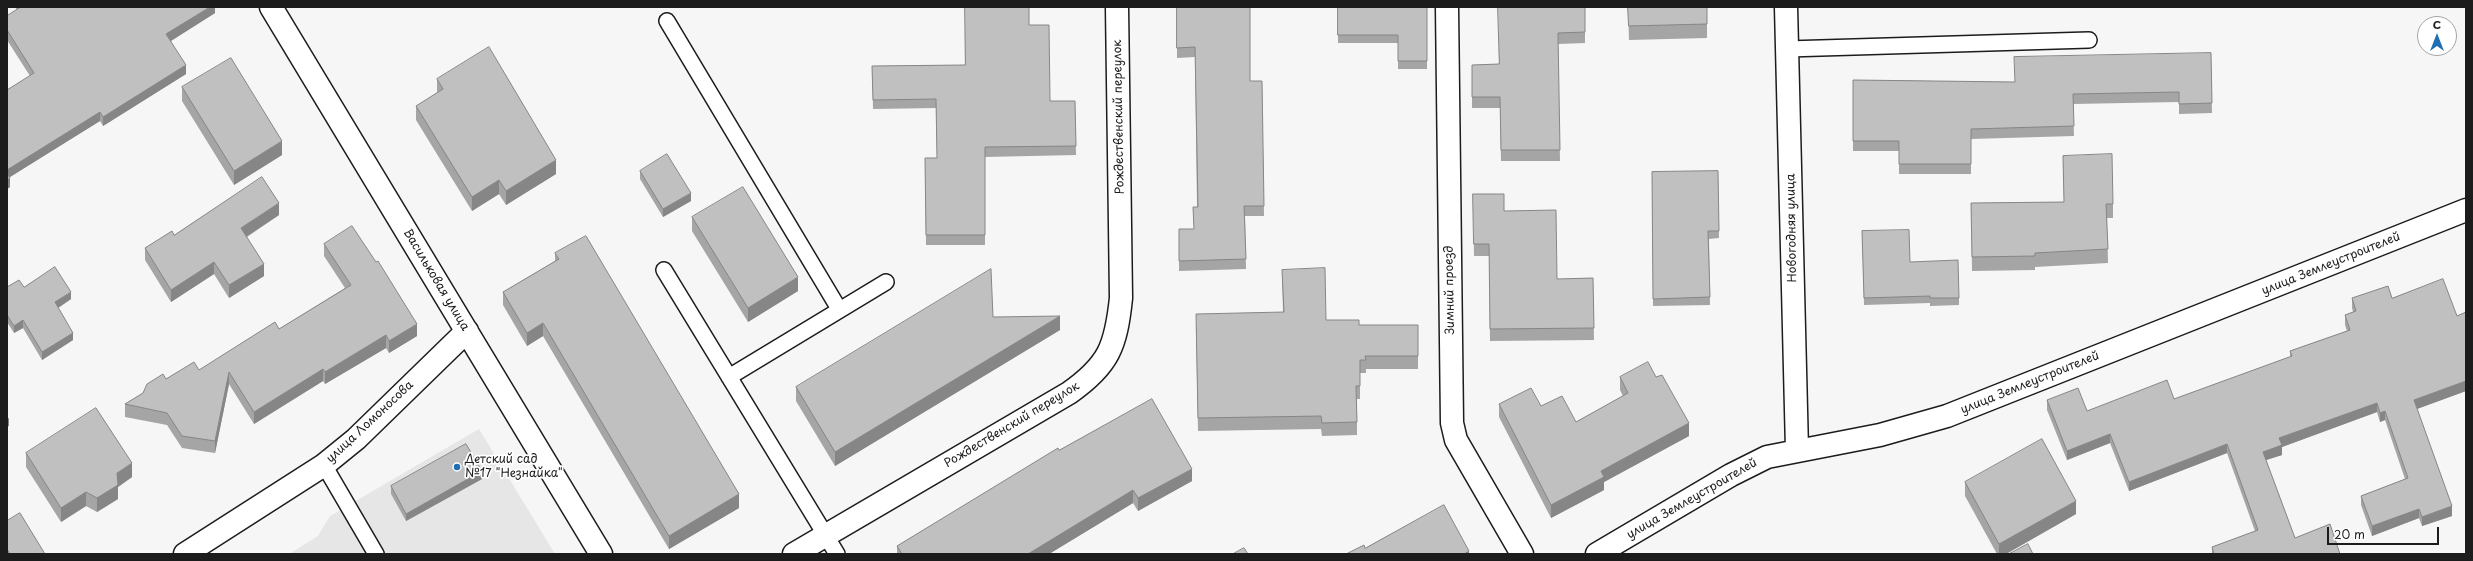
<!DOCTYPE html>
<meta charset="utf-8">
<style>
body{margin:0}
#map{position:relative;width:2473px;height:561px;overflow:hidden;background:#f6f6f6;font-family:"Playpen Sans",sans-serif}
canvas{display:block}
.frame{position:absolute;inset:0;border:8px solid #1c1c1c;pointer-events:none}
.north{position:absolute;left:2417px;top:16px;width:40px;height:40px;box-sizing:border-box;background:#fff;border:1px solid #a4a4a4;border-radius:50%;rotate:0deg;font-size:11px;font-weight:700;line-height:16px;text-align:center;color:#1c1c1c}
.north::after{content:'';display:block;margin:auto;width:14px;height:18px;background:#1f6fb2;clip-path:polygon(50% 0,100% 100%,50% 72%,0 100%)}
.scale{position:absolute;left:2327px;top:527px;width:112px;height:18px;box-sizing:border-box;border:2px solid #1c1c1c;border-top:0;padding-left:5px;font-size:12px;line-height:14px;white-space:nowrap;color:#1c1c1c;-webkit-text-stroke:3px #fff;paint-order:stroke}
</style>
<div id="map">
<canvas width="2473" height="561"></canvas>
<div class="frame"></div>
<div class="north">С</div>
<div class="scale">20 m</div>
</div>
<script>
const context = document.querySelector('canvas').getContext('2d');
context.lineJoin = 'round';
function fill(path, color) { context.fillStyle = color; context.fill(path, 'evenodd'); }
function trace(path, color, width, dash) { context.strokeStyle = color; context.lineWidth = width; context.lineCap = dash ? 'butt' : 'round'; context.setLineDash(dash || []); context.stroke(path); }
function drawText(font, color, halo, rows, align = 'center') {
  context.font = font + ' "Playpen Sans",sans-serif'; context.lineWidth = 3.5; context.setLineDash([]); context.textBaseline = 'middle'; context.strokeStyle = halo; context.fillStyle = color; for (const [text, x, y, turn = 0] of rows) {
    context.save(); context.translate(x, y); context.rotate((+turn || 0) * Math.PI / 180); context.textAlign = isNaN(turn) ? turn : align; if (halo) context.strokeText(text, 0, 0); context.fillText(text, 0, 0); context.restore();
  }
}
fill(new Path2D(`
 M 479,429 L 555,554 L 289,554 L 318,536 L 330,516 Z`), '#e6e6e6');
const lane = new Path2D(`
 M 667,21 L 839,309
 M 1787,49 L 2089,40
 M 664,270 L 837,554
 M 729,377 L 886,282
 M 324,465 L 376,554`);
const street = new Path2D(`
 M 271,7 L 601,554
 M 1447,7 L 1452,423 L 1456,440 L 1522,554
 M 1786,7 L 1797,450
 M 185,554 L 324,465 L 356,439 L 467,331
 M 794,554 L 1069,393 C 1109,365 1116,346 1121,298 L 1117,7
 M 1597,554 L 1731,475 L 1767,457 L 1880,435 L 1947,416 L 2466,210`);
trace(lane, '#1c1c1c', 18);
trace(street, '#1c1c1c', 25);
trace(lane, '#fff', 15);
trace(street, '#fff', 22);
fill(new Path2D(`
 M 15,7 L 215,7 L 215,13 L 171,41 L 186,74 L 103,126 L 100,121 L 9,177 L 10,187 L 7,189 L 7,90 L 30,76 L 7,40 L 7,16 L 17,10 Z
 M 1177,7 L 1250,81 L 1262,81 L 1264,216 L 1245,216 L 1246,269 L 1179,271 L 1179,240 L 1194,229 L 1193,207 L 1197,207 L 1195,57 L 1177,58 Z
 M 1338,7 L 1427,7 L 1427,69 L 1398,69 L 1398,43 L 1338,43 Z
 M 1585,7 L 1585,43 L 1558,44 L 1560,161 L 1501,161 L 1500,108 L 1472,108 L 1472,65 L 1498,64 Z
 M 1628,7 L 1707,7 L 1707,38 L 1629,40 Z
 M 1029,25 L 1050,101 L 1075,101 L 1076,155 L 985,157 L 985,245 L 926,245 L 925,158 L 937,158 L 936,108 L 873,109 L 872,66 L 965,65 Z
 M 2211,53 L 2212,113 L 2179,114 L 2179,102 L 2073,104 L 2074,136 L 1971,139 L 1971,174 L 1899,174 L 1899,151 L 1853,151 L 1853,80 L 2015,82 Z
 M 437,79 L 556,174 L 506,205 L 499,194 L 472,211 L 416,120 L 416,106 L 437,93 Z
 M 182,87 L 282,155 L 234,185 L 182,101 Z
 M 2063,156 L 2113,204 L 2113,218 L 2107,218 L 2108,263 L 2035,267 L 2035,270 L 1972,271 L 1971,203 L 2064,202 Z
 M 640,171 L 691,201 L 663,217 L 640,179 Z
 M 1718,171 L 1719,238 L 1709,239 L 1710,305 L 1653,306 L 1652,172 Z
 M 1473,194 L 1504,211 L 1557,279 L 1593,278 L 1594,340 L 1490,341 L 1489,256 L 1474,256 Z
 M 279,215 L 247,237 L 264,276 L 229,298 L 214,274 L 171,302 L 145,260 L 145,248 L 174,235 Z
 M 692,217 L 798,291 L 748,322 L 692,231 Z
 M 1862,231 L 1959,298 L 1959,305 L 1930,306 L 1930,303 L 1864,305 Z
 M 324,244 L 417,336 L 389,353 L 386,348 L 325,384 L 323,381 L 254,424 L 229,384 L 215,453 L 182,448 L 167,425 L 125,417 L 125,404 L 166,379 L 199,370 L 279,329 L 345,288 L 324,256 Z
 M 555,253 L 739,508 L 669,549 L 543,336 L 527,346 L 503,305 L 503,292 L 555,261 Z
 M 1282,270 L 1326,320 L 1359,325 L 1418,325 L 1418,369 L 1366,369 L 1366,373 L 1360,373 L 1360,399 L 1357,399 L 1357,435 L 1322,436 L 1321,429 L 1198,431 L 1196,327 L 1283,312 Z
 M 7,287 L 24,287 L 71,299 L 58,308 L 73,340 L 42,360 L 23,328 L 14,333 L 7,322 Z
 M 2352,298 L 2392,298 L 2457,316 L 2466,312 L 2466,391 L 2417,409 L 2452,516 L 2422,526 L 2419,518 L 2372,536 L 2361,505 L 2361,496 L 2405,479 L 2385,420 L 2380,422 L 2377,412 L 2282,447 L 2282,455 L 2266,460 L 2295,538 L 2340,554 L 2212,554 L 2212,547 L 2255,531 L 2227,453 L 2129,491 L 2110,443 L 2067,460 L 2047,410 L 2047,400 L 2087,411 L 2174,399 L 2290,357 L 2290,351 L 2347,331 L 2345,325 L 2345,315 L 2353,312 L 2352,308 Z
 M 993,317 L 1060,330 L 835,466 L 796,401 L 796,387 Z
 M 1620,377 L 1689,436 L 1604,482 L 1604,490 L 1551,518 L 1499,417 L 1499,404 L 1541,406 L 1576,422 L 1623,396 L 1620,390 Z
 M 1059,450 L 1192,481 L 1138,511 L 1133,503 L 1049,554 L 897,554 L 897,546 Z
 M 26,453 L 132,477 L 118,487 L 118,499 L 97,512 L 86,506 L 61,522 L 26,467 Z
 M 482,479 L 406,521 L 391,494 L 391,486 Z
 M 1965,482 L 2076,514 L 2006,554 L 1997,554 L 1965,496 Z
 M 7,521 L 45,554 L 7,554 Z`), '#a5a5a5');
fill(new Path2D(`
 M 210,7 L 215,7 L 215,13 L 166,44 L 166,34 Z
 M 186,65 L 186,74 L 103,126 L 103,117 Z
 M 100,112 L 100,121 L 7,179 L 7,170 Z
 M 282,141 L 282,155 L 234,185 L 234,171 Z
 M 556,160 L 556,174 L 506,205 L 506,191 Z
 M 10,178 L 10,187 L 7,189 L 7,180 Z
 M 499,180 L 499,194 L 472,211 L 472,197 Z
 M 691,193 L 691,201 L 663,217 L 663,209 Z
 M 279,203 L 279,215 L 241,240 L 241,228 Z
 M 214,262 L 214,274 L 171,302 L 171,290 Z
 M 264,264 L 264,276 L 229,298 L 229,285 Z
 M 798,277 L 798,291 L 748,322 L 748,308 Z
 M 71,292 L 71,299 L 55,310 L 55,302 Z
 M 1060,316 L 1060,330 L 835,466 L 835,452 Z
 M 23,320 L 23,328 L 14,333 L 14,326 Z
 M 543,323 L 543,336 L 527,346 L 527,333 Z
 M 417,324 L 417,336 L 389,353 L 389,341 Z
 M 73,333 L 73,340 L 42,360 L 42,352 Z
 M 386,335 L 386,348 L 325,384 L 325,372 Z
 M 323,369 L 323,381 L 254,424 L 254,412 Z
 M 229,372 L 229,384 L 215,453 L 215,441 Z
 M 2466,381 L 2466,391 L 2414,410 L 2414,400 Z
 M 2377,403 L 2377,412 L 2282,447 L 2282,455 L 2263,461 L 2263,452 L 2279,438 Z
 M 2385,411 L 2385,420 L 2380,422 L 2380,413 Z
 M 9,418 L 9,426 L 7,427 L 7,419 Z
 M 1689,423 L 1689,436 L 1604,482 L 1604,490 L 1551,518 L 1551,505 L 1601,471 Z
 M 2110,434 L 2110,443 L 2067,460 L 2067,451 Z
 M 2227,444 L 2227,453 L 2129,491 L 2129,482 Z
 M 132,463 L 132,477 L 118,487 L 118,499 L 97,512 L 97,498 L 117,473 Z
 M 1192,469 L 1192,481 L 1138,511 L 1138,498 Z
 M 482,471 L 482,479 L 406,521 L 406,514 Z
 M 1133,490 L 1133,503 L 1049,554 L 1028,554 Z
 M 86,492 L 86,506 L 61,522 L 61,508 Z
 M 739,494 L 739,508 L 669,549 L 669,536 Z
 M 2076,501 L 2076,514 L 2006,554 L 1999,554 L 1999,544 Z
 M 2452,506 L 2452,516 L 2422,526 L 2422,517 Z
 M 2419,509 L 2419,518 L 2372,536 L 2372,526 Z
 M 1469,551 L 1469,554 L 1464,554 Z`), '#868686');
const building = new Path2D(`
 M 21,7 L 210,7 L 166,34 L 186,65 L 103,117 L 100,112 L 7,170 L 7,90 L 34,73 L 7,30 L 7,16 Z
 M 965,7 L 1029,7 L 1029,25 L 1049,25 L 1050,101 L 1075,101 L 1076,146 L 985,147 L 985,235 L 926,235 L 925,158 L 937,158 L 936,99 L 873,100 L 872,66 L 965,65 Z
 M 1177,7 L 1250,7 L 1250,81 L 1262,81 L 1264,206 L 1244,206 L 1246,259 L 1179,261 L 1179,229 L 1194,229 L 1193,207 L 1198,207 L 1195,47 L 1177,48 Z
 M 1338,7 L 1427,7 L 1427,61 L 1398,61 L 1398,35 L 1338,35 Z
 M 1498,7 L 1585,7 L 1585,32 L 1558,33 L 1560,150 L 1501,150 L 1500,97 L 1472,97 L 1472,65 L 1499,64 Z
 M 1628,7 L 1707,7 L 1707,24 L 1629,26 Z
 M 489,47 L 556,160 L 506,191 L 499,180 L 472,197 L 416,106 L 443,89 L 437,79 Z
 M 2211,53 L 2212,103 L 2179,104 L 2179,92 L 2073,94 L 2074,126 L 1971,129 L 1971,164 L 1899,164 L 1899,141 L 1853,141 L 1853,80 L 2015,82 L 2014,57 Z
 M 231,58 L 282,141 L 234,171 L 182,87 Z
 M 667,154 L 691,193 L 663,209 L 640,171 Z
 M 2112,154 L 2113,204 L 2106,204 L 2108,249 L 2035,253 L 2035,256 L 1972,257 L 1971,203 L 2064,202 L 2063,156 Z
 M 1718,171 L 1719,231 L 1708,231 L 1710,297 L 1653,299 L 1652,172 Z
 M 7,174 L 10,178 L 7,180 Z
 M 262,177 L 279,203 L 241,228 L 264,264 L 229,285 L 214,262 L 171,290 L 145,248 L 172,231 L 174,235 Z
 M 743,187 L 798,277 L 748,308 L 692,217 Z
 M 1473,194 L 1504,194 L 1504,211 L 1556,210 L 1557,279 L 1593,278 L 1594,328 L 1490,329 L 1489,244 L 1474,244 Z
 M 352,226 L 376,262 L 378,261 L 417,324 L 389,341 L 386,335 L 325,372 L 323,369 L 254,412 L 229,372 L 215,441 L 182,436 L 167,413 L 125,404 L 143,393 L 147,384 L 163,374 L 166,379 L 194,362 L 199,370 L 275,322 L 279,329 L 351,285 L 324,244 Z
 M 1909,230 L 1910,262 L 1958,260 L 1959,298 L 1930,298 L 1930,296 L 1864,298 L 1862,231 Z
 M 586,236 L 739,494 L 669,536 L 543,323 L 527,333 L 503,292 L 559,259 L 555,253 Z
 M 55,267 L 71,292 L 55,302 L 73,333 L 42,352 L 23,320 L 14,326 L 7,315 L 7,287 L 19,280 L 24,287 Z
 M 1325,268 L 1326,320 L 1359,320 L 1359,325 L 1418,325 L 1418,356 L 1365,356 L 1366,360 L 1360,360 L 1360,386 L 1356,386 L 1357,422 L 1322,423 L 1321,416 L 1198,418 L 1196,314 L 1284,312 L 1282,270 Z
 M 991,269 L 993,317 L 1060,316 L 835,452 L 796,387 Z
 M 2443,279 L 2457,316 L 2466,312 L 2466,381 L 2414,400 L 2452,506 L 2422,517 L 2419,509 L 2372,526 L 2361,496 L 2408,478 L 2385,411 L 2380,413 L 2377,403 L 2279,438 L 2282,445 L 2263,452 L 2295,538 L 2330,524 L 2340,554 L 2214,554 L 2212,547 L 2258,530 L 2227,444 L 2129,482 L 2110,434 L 2067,451 L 2047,400 L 2078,388 L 2087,411 L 2167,380 L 2174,399 L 2292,356 L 2290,351 L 2350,330 L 2345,315 L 2356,311 L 2352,298 L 2388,286 L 2392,298 Z
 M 1648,362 L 1656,377 L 1662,375 L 1689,423 L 1601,471 L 1604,477 L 1551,505 L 1499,404 L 1531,388 L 1541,406 L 1562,396 L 1576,422 L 1628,393 L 1620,377 Z
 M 1152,399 L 1192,469 L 1138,498 L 1133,490 L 1028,554 L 902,554 L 897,546 L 1058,448 L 1059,450 Z
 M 96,408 L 132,463 L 117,473 L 118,485 L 97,498 L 86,492 L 61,508 L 26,453 Z
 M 2042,439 L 2076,501 L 1999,544 L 1965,482 Z
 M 466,444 L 482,471 L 406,514 L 391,486 Z
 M 1444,505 L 1469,551 L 1464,554 L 1346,554 L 1364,545 L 1365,548 Z
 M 20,513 L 45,554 L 10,554 L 7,549 L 7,521 Z
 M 2028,544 L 2033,554 L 2009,554 Z
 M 1244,548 L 1248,554 L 1233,554 Z`);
fill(building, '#c0c0c0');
trace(building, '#868686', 1);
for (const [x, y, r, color] of [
 [457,467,4,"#1f6fb2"]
]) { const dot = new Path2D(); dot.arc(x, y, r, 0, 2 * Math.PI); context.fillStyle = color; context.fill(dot); trace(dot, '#fff', 1.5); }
drawText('12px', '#1c1c1c', '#fff', [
 ["Рождественский переулок",1119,117,-91],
 ["Новогодняя улица",1792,228,-91],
 ["улица Землеустроителей",2331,264,-22],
 ["Васильковая улица",436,280,59],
 ["Зимний проезд",1450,290,-91],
 ["улица Землеустроителей",2030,383,-22],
 ["улица Ломоносова",370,422,-43],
 ["Рождественский переулок",1012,425,-31],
 ["улица Землеустроителей",1692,499,-30]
]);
drawText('12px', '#1c1c1c', '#fff', [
 ["Детский сад",465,460],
 ["№17 \"Незнайка\"",465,474]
], 'left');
</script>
